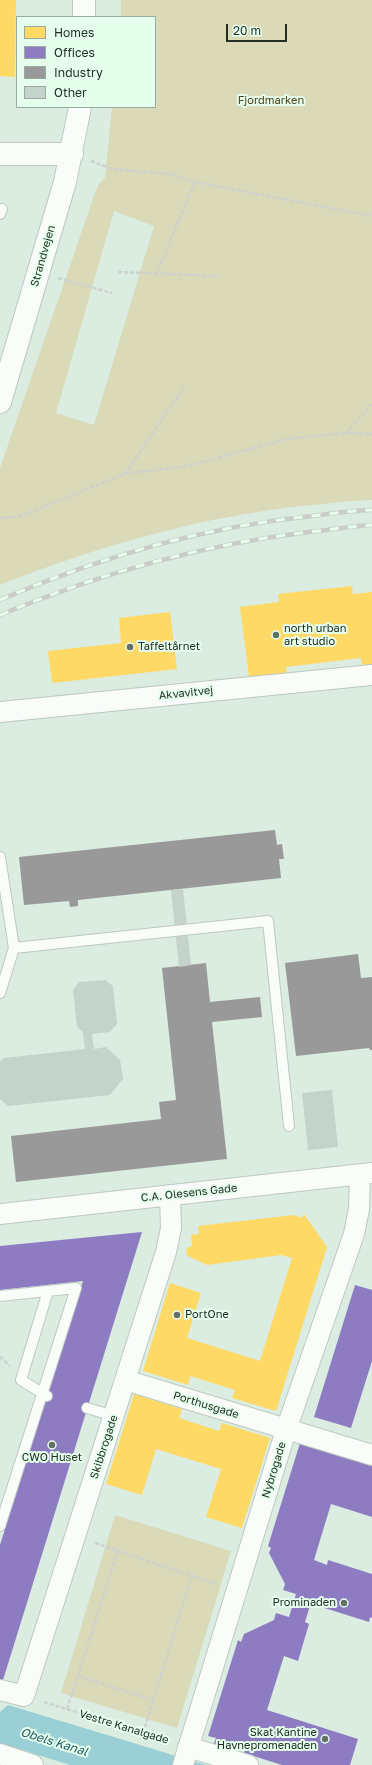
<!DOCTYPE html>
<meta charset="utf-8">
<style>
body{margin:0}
#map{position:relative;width:372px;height:1765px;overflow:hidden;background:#dbece0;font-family:"Golos Text",sans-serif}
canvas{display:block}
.legend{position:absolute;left:16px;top:16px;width:140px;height:92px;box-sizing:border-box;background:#e6ffed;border:1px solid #98ab9d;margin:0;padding:5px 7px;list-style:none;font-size:12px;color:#222e25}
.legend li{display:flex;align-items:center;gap:8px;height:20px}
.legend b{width:20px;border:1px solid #98ab9d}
.scale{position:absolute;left:226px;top:24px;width:61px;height:18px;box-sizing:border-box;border:2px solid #222e25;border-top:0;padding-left:5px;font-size:12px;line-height:14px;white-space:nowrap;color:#222e25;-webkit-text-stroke:3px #e6ffed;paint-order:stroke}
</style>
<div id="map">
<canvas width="372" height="1765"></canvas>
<ul class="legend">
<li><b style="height:11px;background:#ffd966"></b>Homes</li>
<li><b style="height:11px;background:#8e7cc3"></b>Offices</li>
<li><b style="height:11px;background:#999"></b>Industry</li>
<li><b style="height:11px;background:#c4d4cd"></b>Other</li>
</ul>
<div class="scale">20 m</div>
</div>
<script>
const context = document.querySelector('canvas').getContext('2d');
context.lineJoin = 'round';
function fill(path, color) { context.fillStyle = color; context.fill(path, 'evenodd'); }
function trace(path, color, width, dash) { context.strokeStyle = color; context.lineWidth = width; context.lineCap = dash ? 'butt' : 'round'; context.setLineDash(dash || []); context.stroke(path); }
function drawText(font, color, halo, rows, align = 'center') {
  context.font = font + ' "Golos Text",sans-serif'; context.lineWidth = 4; context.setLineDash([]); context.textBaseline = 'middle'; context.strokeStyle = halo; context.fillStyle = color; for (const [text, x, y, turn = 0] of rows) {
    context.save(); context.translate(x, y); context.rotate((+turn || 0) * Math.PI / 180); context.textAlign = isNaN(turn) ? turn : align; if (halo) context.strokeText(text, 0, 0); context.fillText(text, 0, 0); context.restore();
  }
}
fill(new Path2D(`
 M 121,0 L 372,0 L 372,500 C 352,500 331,504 311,505 C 204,516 100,545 0,585 L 0,468 L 94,196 L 99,184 L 105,178 L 112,107 L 155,107 L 155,17 L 121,17 ZM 114,211 L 154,226 L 94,425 L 56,413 Z
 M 115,1515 L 231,1551 L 177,1728 L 61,1693 Z`), '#dadab9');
fill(new Path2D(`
 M 8,1705 L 206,1765 L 70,1765 L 0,1743 L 0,1712 Z`), '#9acfd5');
fill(new Path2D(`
 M 0,0 L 16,0 L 15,77 L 0,76 Z
 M 352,586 L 353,594 L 372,592 L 372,664 L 362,665 L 361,658 L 286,667 L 286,673 L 249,677 L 240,607 L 279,602 L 278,594 Z
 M 170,612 L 177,669 L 52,683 L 48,651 L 121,643 L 119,618 Z
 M 304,1214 L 327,1247 L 276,1411 L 232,1398 L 235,1390 L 190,1376 L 188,1385 L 143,1371 L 170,1283 L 201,1293 L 187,1338 L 260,1361 L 292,1258 L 281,1255 L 207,1265 L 188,1256 L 186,1253 L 187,1248 L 192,1246 L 191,1235 L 199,1234 L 198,1226 L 294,1215 L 302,1218 Z
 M 134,1394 L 182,1409 L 179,1418 L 219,1431 L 222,1423 L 270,1438 L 242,1528 L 206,1517 L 221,1469 L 156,1449 L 142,1495 L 106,1484 Z`), '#ffd966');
fill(new Path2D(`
 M 142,1232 L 3,1680 L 0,1679 L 0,1545 L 83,1281 L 0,1290 L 0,1246 Z
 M 355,1285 L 372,1290 L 372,1361 L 351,1428 L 314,1417 Z
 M 300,1443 L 372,1466 L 372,1517 L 331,1504 L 314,1560 L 327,1565 L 328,1560 L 372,1574 L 372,1618 L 370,1617 L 369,1622 L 315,1605 L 316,1600 L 312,1599 L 305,1622 L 309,1624 L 298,1661 L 284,1656 L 267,1710 L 358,1739 L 350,1765 L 282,1765 L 244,1753 L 246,1748 L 229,1743 L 227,1751 L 213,1746 L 216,1738 L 208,1736 L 238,1640 L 241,1642 L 244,1634 L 274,1620 L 276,1613 L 289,1617 L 296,1594 L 283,1590 L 285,1584 L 269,1553 L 271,1548 L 268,1546 Z`), '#8e7cc3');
fill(new Path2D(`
 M 275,830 L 277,845 L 282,844 L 284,859 L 279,859 L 281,878 L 78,900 L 78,906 L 70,907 L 69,901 L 24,905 L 19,857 Z
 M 358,954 L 361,978 L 372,977 L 372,1050 L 370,1050 L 369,1048 L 296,1056 L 285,963 Z
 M 206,963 L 210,1002 L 260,997 L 262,1017 L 212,1022 L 227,1159 L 16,1182 L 11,1136 L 161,1119 L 159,1102 L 176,1100 L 162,968 Z`), '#999');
fill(new Path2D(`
 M 183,889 L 191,965 L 179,967 L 171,890 Z
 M 105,980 L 113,986 L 117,1024 L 110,1032 L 92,1034 L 94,1049 L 106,1047 L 120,1060 L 123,1079 L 110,1095 L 8,1106 L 0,1099 L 0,1062 L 4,1058 L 85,1049 L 83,1032 L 77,1027 L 73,990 L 79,982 Z
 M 332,1090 L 338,1147 L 308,1150 L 302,1093 Z`), '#c4d4cd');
const service = new Path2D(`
 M 0,214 L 2,209
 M 0,857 L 14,948 L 0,993
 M 14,948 L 268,921 L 289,1126
 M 0,1296 L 76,1288 L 0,1526
 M 47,1396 L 21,1380 L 48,1291
 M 87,1408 L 114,1416`);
const minor = new Path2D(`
 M 0,712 L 372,675
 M 0,1214 L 372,1173
 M 125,1380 L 372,1455
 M 0,1690 L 24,1696 L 166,1252 L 171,1228 L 170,1195
 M 188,1747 L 248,1765
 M 0,1754 L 33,1765
 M 183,1765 L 286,1430 L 354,1234 L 359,1209 L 360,1174`);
const tertiary = new Path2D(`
 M 84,17 L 84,0
 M 0,154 L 72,154
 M 0,402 L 65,182 L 80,107`);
trace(service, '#bcc9c0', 12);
trace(minor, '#bcc9c0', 22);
trace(tertiary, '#bcc9c0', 24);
trace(new Path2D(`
 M 91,161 L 112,169 L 171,174 L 195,182 L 372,216
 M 118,272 L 219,276
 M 156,275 L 195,182
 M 58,278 L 112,293
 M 346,433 L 372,404
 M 125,474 L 186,385
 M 0,518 L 18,517 L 124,474 L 188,466 L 286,439 L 346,433 L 372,434
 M 0,1357 L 10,1366
 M 95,1543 L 217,1584
 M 78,1676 L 153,1700
 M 44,1702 L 169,1741
 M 67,1709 L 118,1551
 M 143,1733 L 192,1575`), '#cdd2cf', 2.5, [4, 2]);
trace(service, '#fafcfa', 10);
trace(minor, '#fafcfa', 20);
trace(tertiary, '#fafcfa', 22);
const rail = new Path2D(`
 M 0,600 C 100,557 203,527 312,516 C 332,514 352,510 372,510
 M 0,615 C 101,573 200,545 309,532 C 330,530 351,526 372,525`);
trace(rail, '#c9cdca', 4.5);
trace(rail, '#e6ffed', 3, [9]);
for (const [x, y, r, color] of [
 [276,635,4,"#637066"],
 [130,647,4,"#637066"],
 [177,1315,4,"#637066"],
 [52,1445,4,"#637066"],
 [344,1603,4,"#637066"],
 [325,1739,4,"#637066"]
]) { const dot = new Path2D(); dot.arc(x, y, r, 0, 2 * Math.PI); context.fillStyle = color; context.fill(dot); trace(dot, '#e6ffed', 1.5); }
drawText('11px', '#4c4218', '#e6ffed', [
 ["Fjordmarken",271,101]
]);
drawText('11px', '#222e25', '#e6ffed', [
 ["Strandvejen",43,256,-74],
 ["Akvavitvej",186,693,-6],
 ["C.A. Olesens Gade",189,1193,-6],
 ["Porthusgade",206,1405,17],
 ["Skibbrogade",104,1447,-72],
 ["Nybrogade",274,1470,-73],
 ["Vestre Kanalgade",124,1727,17]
]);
drawText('11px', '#222e25', '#e6ffed', [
 ["north urban",284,629],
 ["art studio",284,642],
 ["Taffeltårnet",138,647],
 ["PortOne",185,1315],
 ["CWO Huset",52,1458,"center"],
 ["Prominaden",336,1603,"right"],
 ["Skat Kantine",317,1733,"right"],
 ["Havnepromenaden",317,1746,"right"]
], 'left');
drawText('italic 12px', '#215b65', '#e6ffed', [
 ["Obels Kanal",54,1742,17]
]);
</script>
